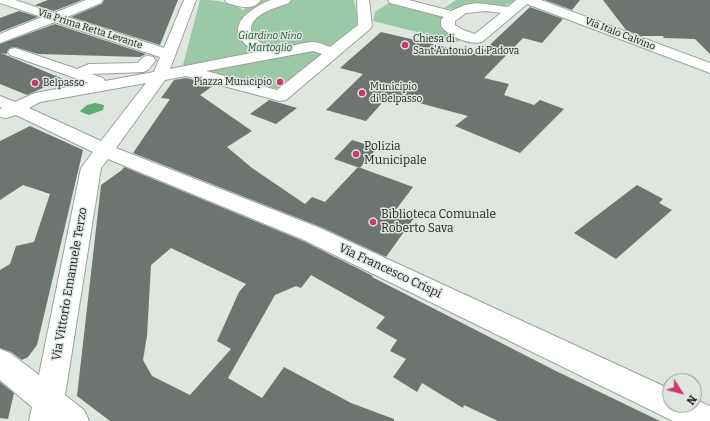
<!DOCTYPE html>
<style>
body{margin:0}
#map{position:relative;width:710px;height:421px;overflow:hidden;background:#dfe6e0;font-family:Bitter,serif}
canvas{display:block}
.north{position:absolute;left:662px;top:373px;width:40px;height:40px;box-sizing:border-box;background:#dfe6e0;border:1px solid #929792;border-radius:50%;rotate:126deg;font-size:11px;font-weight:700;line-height:16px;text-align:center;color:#1e201e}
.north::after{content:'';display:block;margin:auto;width:14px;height:18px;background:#c63b70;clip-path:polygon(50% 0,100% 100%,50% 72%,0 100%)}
</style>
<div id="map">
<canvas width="710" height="421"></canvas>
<div class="north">N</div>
</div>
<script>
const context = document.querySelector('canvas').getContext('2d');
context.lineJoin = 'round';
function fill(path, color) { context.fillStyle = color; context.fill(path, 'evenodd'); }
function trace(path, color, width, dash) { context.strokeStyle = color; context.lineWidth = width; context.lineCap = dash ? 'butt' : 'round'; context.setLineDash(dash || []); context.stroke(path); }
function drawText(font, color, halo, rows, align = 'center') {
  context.font = font + ' Bitter,serif'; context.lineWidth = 3; context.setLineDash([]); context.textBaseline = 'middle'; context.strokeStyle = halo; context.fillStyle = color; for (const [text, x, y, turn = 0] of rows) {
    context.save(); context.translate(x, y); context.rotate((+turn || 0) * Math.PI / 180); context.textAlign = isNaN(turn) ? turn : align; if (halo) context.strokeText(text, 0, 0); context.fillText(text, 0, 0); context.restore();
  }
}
fill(new Path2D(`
 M 200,0 C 213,0 231,1 243,10 L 262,0 L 354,0 L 359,23 L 278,89 L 183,65 Z
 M 456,0 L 517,0 L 505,6 L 452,9 L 444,8 Z
 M 389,3 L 443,17 L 441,20 L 444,29 L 463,38 L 457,42 L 373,21 L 375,12 Z`), '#9bc8a5');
fill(new Path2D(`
 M 95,103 L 104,105 L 103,110 L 89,115 L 81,112 L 80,111 L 87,105 Z`), '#5fac74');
fill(new Path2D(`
 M 48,0 L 82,0 L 54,11 L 35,5 Z
 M 104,0 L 178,0 L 160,45 L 71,17 L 102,4 Z
 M 545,0 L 580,0 L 572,10 Z
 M 603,0 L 710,0 L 710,54 L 695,39 L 664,38 L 663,36 L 641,36 L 626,30 Z
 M 530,7 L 563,19 L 542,43 L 523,38 L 484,78 L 509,84 L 504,95 L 534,105 L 540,100 L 564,109 L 520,153 L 455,126 L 468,116 L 389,95 L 366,121 L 326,110 L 363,74 L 340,68 L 381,32 L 479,55 Z
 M 19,11 L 38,17 L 0,32 L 0,18 Z
 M 55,24 L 146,54 L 140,57 L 38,54 L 15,47 L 10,48 L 7,51 L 7,54 L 1,53 L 63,79 L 27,95 L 0,84 L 0,44 Z
 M 186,78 L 214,85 L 200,95 L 252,131 L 227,147 L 252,168 L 305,204 L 312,197 L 325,202 L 358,167 L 413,187 L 395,211 L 414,218 L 386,257 L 321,227 L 133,153 L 170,99 L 161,98 L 174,80 Z
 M 269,100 L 273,101 L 297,108 L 276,124 L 250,114 Z
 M 30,126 L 83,150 L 37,345 L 28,357 L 22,360 L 11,352 L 0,348 L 0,270 L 10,264 L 16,246 L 34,242 L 50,194 L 23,185 L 0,200 L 0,141 Z
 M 352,140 L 377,148 L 360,168 L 334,159 Z
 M 124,167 L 303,241 L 373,276 L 372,277 L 556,371 L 660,421 L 498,421 L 464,405 L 463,408 L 422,383 L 417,392 L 393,377 L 406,359 L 390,351 L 397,340 L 376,328 L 385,317 L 311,275 L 301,288 L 296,286 L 275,295 L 228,378 L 262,398 L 284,367 L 351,403 L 394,419 L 394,421 L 110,421 L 77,396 L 101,185 L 122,170 ZM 171,248 L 246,284 L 239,292 L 217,341 L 231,349 L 190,395 L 152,376 L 143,360 L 147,336 L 151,265 Z
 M 637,185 L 663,199 L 659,203 L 672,210 L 616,259 L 574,233 Z
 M 0,382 L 14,393 L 8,419 L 0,418 Z`), '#6e746f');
const minor = new Path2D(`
 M 0,0 L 15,0 L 54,13 L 86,0 L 103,0 L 101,3 L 67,17 L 164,48 L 184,0 L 196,0 L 170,69 L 256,52 C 235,40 231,24 252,10 C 258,6 266,1 272,0 C 278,0 285,0 291,0 L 289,3 C 278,7 258,12 252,24 C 250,29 251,34 255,38 C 274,57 290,43 313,42 C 318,42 325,45 330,47 L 358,25 L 357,0 L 369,0 L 372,26 L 370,29 L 286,100 L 280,101 L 186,76 L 165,80 L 116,148 L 320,228 L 670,389 L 670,405 L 694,405 L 694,399 L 710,406 L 710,421 L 673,421 L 304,240 L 108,159 L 101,168 L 65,395 L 84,410 L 89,421 L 29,421 L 32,407 L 0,380 L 0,349 L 10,353 L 39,375 L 81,168 L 93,152 L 16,115 L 6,118 L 0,117 L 0,109 L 2,108 L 0,107 L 0,96 L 15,102 L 35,93 L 89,83 L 10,55 L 8,52 L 10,49 L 15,48 L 77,69 L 89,64 L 138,63 C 143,56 146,55 153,57 L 156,60 L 148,70 L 143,72 L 91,74 L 103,78 L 105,81 L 154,72 L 160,57 L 55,22 L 0,43 L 0,34 L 42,17 L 0,3 ZM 313,51 L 322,54 L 277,90 L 206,71 ZM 146,83 L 101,141 L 29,108 L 40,102 Z
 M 225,0 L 261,0 C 252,12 238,6 227,3 Z
 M 388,0 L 409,0 L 451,11 L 465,5 L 477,3 L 508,7 L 516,0 L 541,0 L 710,63 L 710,73 L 527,4 L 482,42 C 469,45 449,37 441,26 L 441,20 L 444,17 L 390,3 ZM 486,11 L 501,13 L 475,34 L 463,30 L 455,25 L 455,21 L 466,13 Z`);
trace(minor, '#9ba19c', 2);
fill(minor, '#fff');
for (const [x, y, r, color] of [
 [405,45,4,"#c63b70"],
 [280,82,4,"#c63b70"],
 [35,83,4,"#c63b70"],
 [362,93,4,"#c63b70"],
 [356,154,4,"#c63b70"],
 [373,222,4,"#c63b70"]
]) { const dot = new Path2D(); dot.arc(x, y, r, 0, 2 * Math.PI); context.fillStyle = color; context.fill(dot); trace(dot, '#dfe6e0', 1.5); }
drawText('10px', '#1e201e', '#dfe6e0', [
 ["Via Prima Retta Levante",90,29,18],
 ["Via Italo Calvino",620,34,21]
]);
drawText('italic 10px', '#205732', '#dfe6e0', [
 ["Giardino Nino",270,36],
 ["Martoglio",270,48]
]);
drawText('10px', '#1e201e', '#dfe6e0', [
 ["Chiesa di",413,39],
 ["Sant'Antonio di Padova",413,51],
 ["Piazza Municipio",272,82,"right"],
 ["Belpasso",43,83],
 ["Municipio",370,87],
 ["di Belpasso",370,99]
], 'left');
drawText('12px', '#1e201e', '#dfe6e0', [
 ["Polizia",364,147],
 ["Municipale",364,161],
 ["Biblioteca Comunale",381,215],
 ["Roberto Sava",381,229]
], 'left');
drawText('12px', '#1e201e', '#dfe6e0', [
 ["Via Francesco Crispi",390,271,25],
 ["Via Vittorio Emanuele Terzo",70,284,-80]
]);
</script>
